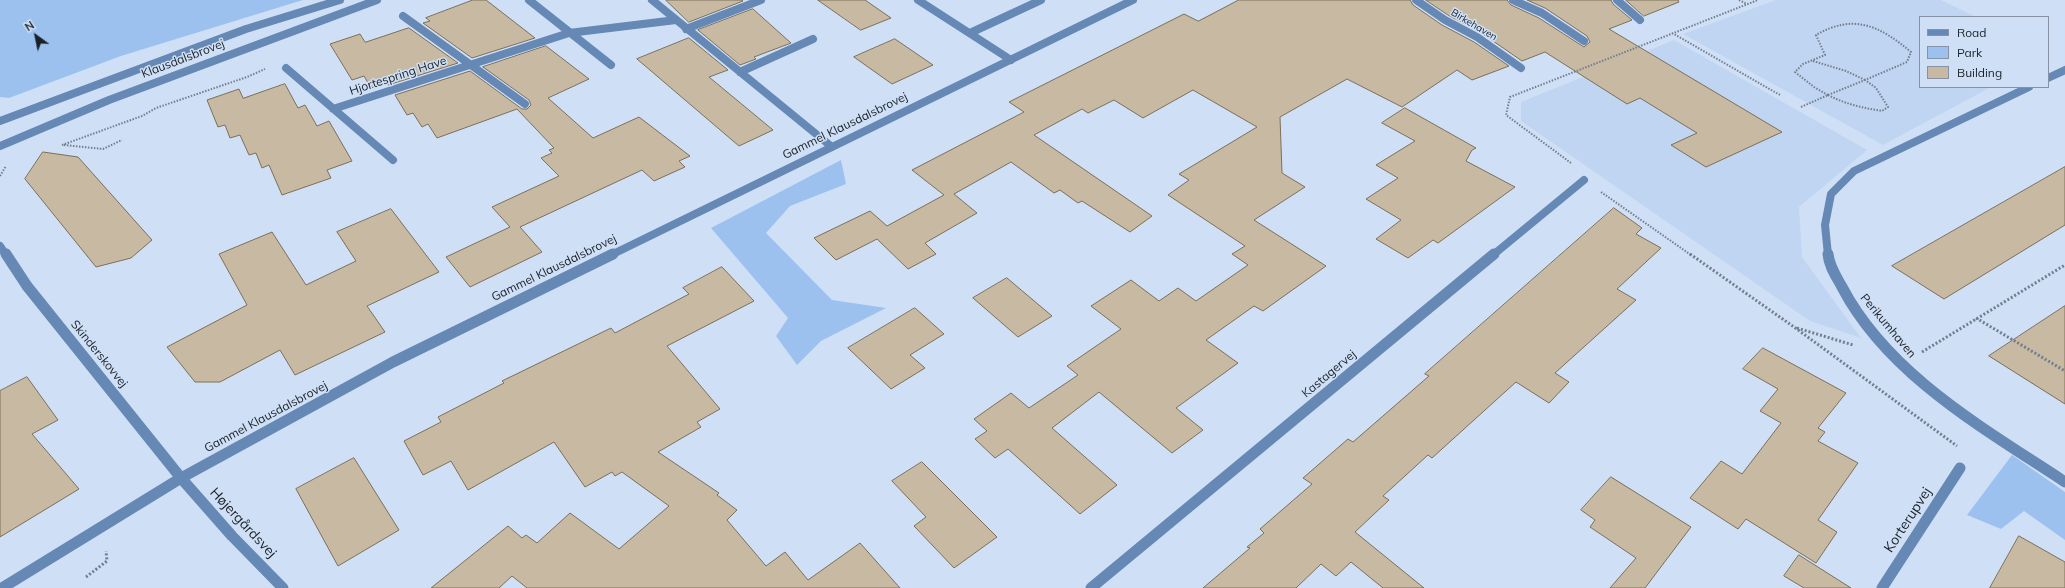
<!DOCTYPE html>
<meta charset="utf-8">
<style>
body{margin:0}
#map{position:relative;width:2065px;height:588px;overflow:hidden;background:#cfe0f6;font-family:Mulish,sans-serif}
canvas{display:block}
.legend{position:absolute;left:1919px;top:16px;width:130px;height:72px;box-sizing:border-box;background:#cfe0f6;border:1px solid #8793a4;margin:0;padding:5px 7px;list-style:none;font-size:12px;color:#1a2028}
.legend li{display:flex;align-items:center;gap:8px;height:20px}
.legend b{width:20px;border:1px solid #8793a4}
.north{position:absolute;left:16px;top:16px;width:40px;height:40px;-webkit-text-stroke:3px #cfe0f6;paint-order:stroke;rotate:327deg;font-size:11px;font-weight:700;line-height:16px;text-align:center;color:#1a2028}
.north::after{content:'';display:block;margin:auto;width:14px;height:18px;background:#1a2028;clip-path:polygon(50% 0,100% 100%,50% 72%,0 100%)}
</style>
<div id="map">
<canvas width="2065" height="588"></canvas>
<ul class="legend">
<li><b style="height:5px;background:#6588b5"></b>Road</li>
<li><b style="height:11px;background:#9dc1ef"></b>Park</li>
<li><b style="height:11px;background:#c8b9a2"></b>Building</li>
</ul>
<div class="north">N</div>
</div>
<script>
const context = document.querySelector('canvas').getContext('2d');
context.lineJoin = 'round';
function fill(path, color) { context.fillStyle = color; context.fill(path, 'evenodd'); }
function trace(path, color, width, dash) { context.strokeStyle = color; context.lineWidth = width; context.lineCap = dash ? 'butt' : 'round'; context.setLineDash(dash || []); context.stroke(path); }
function drawText(font, color, halo, rows, align = 'center') {
  context.font = font + ' Mulish,sans-serif'; context.lineWidth = 3; context.setLineDash([]); context.textBaseline = 'middle'; context.strokeStyle = halo; context.fillStyle = color; for (const [text, x, y, turn = 0] of rows) {
    context.save(); context.translate(x, y); context.rotate((+turn || 0) * Math.PI / 180); context.textAlign = isNaN(turn) ? turn : align; if (halo) context.strokeText(text, 0, 0); context.fillText(text, 0, 0); context.restore();
  }
}
fill(new Path2D(`
 M 1776,0 L 1941,0 L 1976,17 L 1920,17 L 1920,87 L 1991,87 L 1883,145 L 1683,34 Z
 M 1674,40 L 1867,150 L 1799,207 L 1802,257 L 1861,338 L 1810,321 L 1521,121 L 1521,102 Z`), '#c0d5f1');
fill(new Path2D(`
 M 0,0 L 303,0 L 121,56 L 9,98 L 0,97 Z
 M 841,160 L 846,184 L 790,206 L 766,233 L 832,300 L 886,308 L 821,341 L 797,365 L 776,336 L 788,318 L 711,228 Z
 M 2012,455 L 2065,492 L 2065,540 L 2024,511 L 2001,529 L 1967,515 Z`), '#9dc1ef');
const building = new Path2D(`
 M 473,0 L 486,0 L 535,38 L 472,58 L 423,23 L 430,21 L 426,18 Z
 M 666,0 L 742,0 L 743,1 L 689,22 Z
 M 818,0 L 865,0 L 891,18 L 861,30 Z
 M 1239,0 L 1410,0 L 1413,5 L 1442,25 L 1474,42 L 1509,66 L 1472,80 L 1457,70 L 1402,107 L 1347,79 L 1280,117 L 1282,173 L 1305,187 L 1254,220 L 1326,266 L 1263,311 L 1254,306 L 1206,340 L 1238,363 L 1176,408 L 1203,430 L 1172,453 L 1099,392 L 1052,428 L 1117,485 L 1080,514 L 1008,449 L 995,458 L 975,439 L 987,431 L 974,419 L 1011,393 L 1029,408 L 1078,375 L 1067,366 L 1121,329 L 1091,306 L 1131,280 L 1159,301 L 1178,288 L 1196,301 L 1248,265 L 1232,254 L 1245,246 L 1168,195 L 1189,180 L 1179,174 L 1257,127 L 1193,90 L 1143,118 L 1114,100 L 1088,113 L 1082,109 L 1034,135 L 1152,216 L 1130,232 L 1082,201 L 1078,203 L 1060,190 L 1054,193 L 1011,162 L 954,194 L 977,213 L 925,243 L 936,254 L 908,269 L 877,239 L 836,260 L 814,238 L 870,211 L 887,226 L 944,195 L 912,170 L 1024,112 L 1009,102 L 1184,14 L 1198,21 Z
 M 1426,0 L 1507,0 L 1511,5 L 1539,18 L 1584,47 L 1590,42 L 1587,36 L 1545,8 L 1527,0 L 1611,0 L 1613,4 L 1632,20 L 1609,29 L 1782,132 L 1706,167 L 1671,145 L 1697,133 L 1640,98 L 1627,104 L 1545,52 L 1522,61 L 1480,32 L 1448,15 Z
 M 1626,0 L 1678,0 L 1679,2 L 1644,16 Z
 M 753,9 L 791,43 L 754,57 L 756,59 L 740,65 L 698,30 Z
 M 409,28 L 458,63 L 388,85 L 387,83 L 371,88 L 364,76 L 352,80 L 330,44 L 360,34 L 365,42 Z
 M 689,38 L 728,70 L 709,77 L 773,130 L 739,146 L 637,59 Z
 M 895,39 L 933,65 L 892,84 L 854,57 Z
 M 546,46 L 589,79 L 548,98 L 593,138 L 639,117 L 690,156 L 679,161 L 685,167 L 654,181 L 642,170 L 520,227 L 542,252 L 470,287 L 446,257 L 510,227 L 492,207 L 559,176 L 541,158 L 552,153 L 549,150 L 554,148 L 517,109 L 437,138 L 428,124 L 422,127 L 413,113 L 407,115 L 395,95 L 470,71 L 522,109 L 527,109 L 531,105 L 529,100 L 483,67 Z
 M 285,84 L 298,108 L 305,105 L 317,126 L 329,121 L 352,161 L 327,170 L 331,178 L 282,195 L 269,165 L 262,168 L 256,153 L 249,155 L 240,135 L 230,138 L 225,125 L 218,127 L 207,100 L 239,89 L 243,98 Z
 M 1405,108 L 1476,148 L 1472,150 L 1466,161 L 1515,187 L 1438,243 L 1433,240 L 1408,258 L 1376,239 L 1401,220 L 1366,199 L 1398,178 L 1376,165 L 1415,141 L 1382,123 Z
 M 43,152 L 78,157 L 152,240 L 131,258 L 96,267 L 25,179 Z
 M 2065,167 L 2065,225 L 1944,299 L 1892,266 Z
 M 1614,208 L 1642,228 L 1636,234 L 1661,248 L 1617,289 L 1636,300 L 1555,373 L 1569,382 L 1549,403 L 1516,382 L 1432,458 L 1428,455 L 1383,496 L 1389,500 L 1355,532 L 1424,588 L 1383,588 L 1351,562 L 1336,576 L 1321,564 L 1296,588 L 1203,588 L 1250,548 L 1247,547 L 1264,533 L 1260,529 L 1312,484 L 1303,478 L 1348,439 L 1353,442 L 1429,376 L 1425,374 Z
 M 391,209 L 439,272 L 367,306 L 385,332 L 295,375 L 280,350 L 220,382 L 195,382 L 167,347 L 247,305 L 219,254 L 272,232 L 306,285 L 356,261 L 337,232 Z
 M 722,267 L 754,301 L 667,346 L 720,409 L 697,422 L 701,427 L 658,452 L 719,493 L 717,495 L 737,510 L 727,520 L 766,566 L 785,552 L 808,580 L 860,543 L 900,588 L 527,588 L 512,576 L 499,588 L 431,588 L 508,526 L 522,538 L 526,535 L 537,543 L 570,513 L 619,549 L 669,506 L 622,472 L 615,476 L 612,472 L 585,487 L 554,442 L 468,490 L 451,461 L 423,475 L 404,441 L 441,422 L 438,417 L 504,383 L 502,381 L 611,328 L 615,333 L 689,294 L 683,288 Z
 M 1007,278 L 1052,316 L 1018,337 L 973,298 Z
 M 2065,306 L 2065,404 L 1989,356 Z
 M 915,308 L 944,334 L 910,355 L 925,368 L 891,389 L 848,348 Z
 M 1763,348 L 1846,393 L 1818,428 L 1825,432 L 1818,441 L 1858,463 L 1818,520 L 1837,532 L 1816,563 L 1746,519 L 1738,529 L 1690,498 L 1721,461 L 1742,474 L 1781,423 L 1760,411 L 1778,389 L 1743,369 Z
 M 27,377 L 58,420 L 32,434 L 79,489 L 0,537 L 0,391 Z
 M 354,458 L 399,530 L 338,566 L 296,489 Z
 M 922,462 L 997,537 L 954,568 L 914,526 L 926,517 L 892,481 Z
 M 1611,477 L 1691,527 L 1645,588 L 1610,588 L 1636,558 L 1590,527 L 1595,520 L 1581,510 Z
 M 2019,536 L 2065,562 L 2065,588 L 1990,588 Z
 M 1799,555 L 1851,588 L 1804,588 L 1784,576 Z`);
fill(building, '#c8b9a2');
trace(building, '#7c6e59', 1);
trace(new Path2D(`
 M 1739,0 L 1747,4
 M 1672,33 L 1780,95
 M 1813,61 L 1846,71 L 1865,80
 M 1828,95 C 1845,104 1863,108 1882,111 L 1888,107 L 1876,88 L 1865,80
 M 1828,95 L 1814,87 L 1795,72 L 1803,64 L 1825,55 L 1816,35 C 1854,13 1880,26 1911,52 L 1907,62 L 1865,80
 M 1828,95 L 1865,80
 M 1801,107 L 1828,95
 M 62,145 L 142,116 L 156,108 L 247,77 L 265,69
 M 64,145 L 103,149 L 122,140
 M 1571,163 L 1506,115 L 1510,97 L 1758,0
 M 0,176 L 6,166
 M 1601,192 L 1691,255`), '#737e8d', 2, [1.5, 1.5]);
trace(new Path2D(`
 M 1690,254 L 1794,327 L 1957,446
 M 1976,318 L 2065,371
 M 1797,328 L 1853,345
 M 1922,352 L 2065,265
 M 86,577 L 107,561 L 106,551`), '#737e8d', 3, [2, 2]);
trace(new Path2D(`
 M 529,0 L 611,65
 M 652,0 L 832,147
 M 918,0 L 1011,60
 M 1416,0 L 1445,20 L 1477,37 L 1521,68
 M 1513,0 L 1542,13 L 1584,41
 M 1617,0 L 1640,20
 M 403,16 L 525,104
 M 686,29 L 761,0
 M 970,33 L 1041,0
 M 286,68 L 393,160
 M 740,72 L 813,39
 M 2048,78 L 2065,70
 M 333,109 L 569,33 L 676,20
 M 0,121 L 246,29 L 340,0
 M 0,146 L 109,100 L 377,0
 M 0,246 L 6,255
 M 611,255 L 1133,0
 M 1493,255 L 1584,180
 M 1828,255 L 1825,225 L 1831,194 L 1854,171 L 2029,87`), '#6588b5', 8);
trace(new Path2D(`
 M 6,254 L 27,286 L 181,478 L 232,536 L 283,588
 M 1828,254 C 1829,266 1836,276 1842,287 C 1888,375 1985,429 2065,482
 M 2,588 L 181,478 L 393,362 L 613,254
 M 1091,588 L 1494,254
 M 1882,588 L 1960,468`), '#6588b5', 11);
drawText('10px', '#1a2028', '#cfe0f6', [
 ["Birkehaven",1474,25,31]
]);
drawText('12px', '#1a2028', '#cfe0f6', [
 ["Klausdalsbrovej",183,59,-21],
 ["Hjortespring Have",398,76,-18],
 ["Gammel Klausdalsbrovej",845,126,-26],
 ["Gammel Klausdalsbrovej",554,268,-26],
 ["Perikumhaven",1888,326,50],
 ["Skinderskovvej",99,354,51],
 ["Kastagervej",1329,374,-40],
 ["Gammel Klausdalsbrovej",266,417,-28]
]);
drawText('14px', '#1a2028', '#cfe0f6', [
 ["Korterupvej",1908,520,-57],
 ["Højergårdsvej",243,523,47]
]);
</script>
